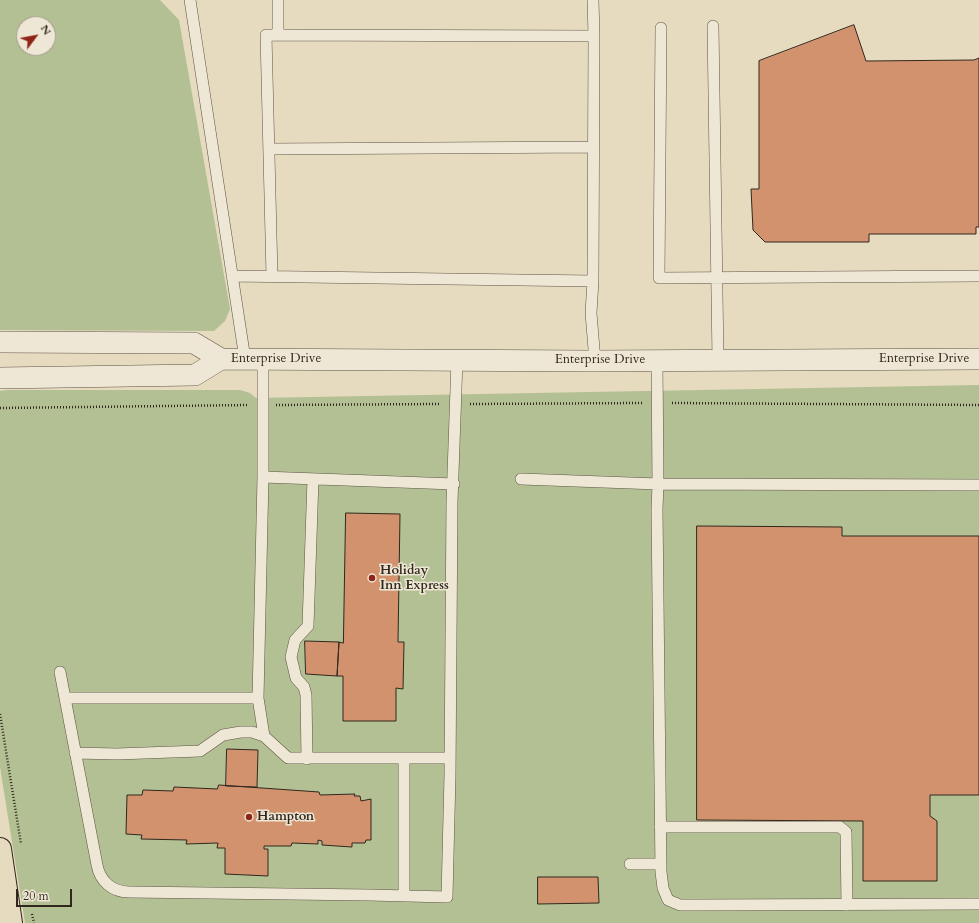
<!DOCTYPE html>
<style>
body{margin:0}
#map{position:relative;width:979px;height:923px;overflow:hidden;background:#e6dabf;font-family:Cardo,serif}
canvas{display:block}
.north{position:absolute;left:16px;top:16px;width:40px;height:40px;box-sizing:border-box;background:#efe7d5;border:1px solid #a39b8c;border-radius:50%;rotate:58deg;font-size:11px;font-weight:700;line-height:16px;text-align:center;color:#30281e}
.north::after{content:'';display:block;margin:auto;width:14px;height:18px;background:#8f2418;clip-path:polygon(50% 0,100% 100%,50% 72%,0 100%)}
.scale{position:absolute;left:16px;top:889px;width:56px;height:18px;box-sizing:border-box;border:2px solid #30281e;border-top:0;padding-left:5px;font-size:12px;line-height:14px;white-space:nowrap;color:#30281e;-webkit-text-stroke:3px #efe7d5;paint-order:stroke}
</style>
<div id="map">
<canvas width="979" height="923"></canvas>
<div class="north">N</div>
<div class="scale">20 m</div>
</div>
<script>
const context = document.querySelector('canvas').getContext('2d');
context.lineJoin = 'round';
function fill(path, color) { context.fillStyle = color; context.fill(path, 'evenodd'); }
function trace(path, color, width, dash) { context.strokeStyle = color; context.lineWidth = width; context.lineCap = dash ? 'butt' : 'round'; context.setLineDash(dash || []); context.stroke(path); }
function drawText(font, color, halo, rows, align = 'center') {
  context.font = font + ' Cardo,serif'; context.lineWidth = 3; context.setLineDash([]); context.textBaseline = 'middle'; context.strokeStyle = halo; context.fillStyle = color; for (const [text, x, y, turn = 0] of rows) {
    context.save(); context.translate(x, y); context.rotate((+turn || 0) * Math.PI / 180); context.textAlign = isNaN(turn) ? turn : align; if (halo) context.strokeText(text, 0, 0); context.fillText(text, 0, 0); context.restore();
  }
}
fill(new Path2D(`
 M 0,0 L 160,0 L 179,20 L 230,309 L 225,321 L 214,331 L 0,330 ZM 24,24 L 48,24 L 48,48 L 24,48 Z
 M 979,385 L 979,923 L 25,923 L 0,767 L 0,391 L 8,390 L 240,390 L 250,393 L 256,398 Z`), '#b3c093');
const building = new Path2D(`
 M 854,25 L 866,61 L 974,60 L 979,58 L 979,227 L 976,227 L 976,234 L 869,234 L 869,242 L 765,242 L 753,230 L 751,189 L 759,189 L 759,61 Z
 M 346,513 L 400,514 L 398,642 L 404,642 L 403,689 L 396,688 L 396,721 L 343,721 L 343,676 L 337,676 L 339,642 L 343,643 Z
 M 697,526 L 842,527 L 842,536 L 979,536 L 979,795 L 930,795 L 930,816 L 937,821 L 937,881 L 863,881 L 863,821 L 697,820 Z
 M 305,641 L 339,642 L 337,676 L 306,674 Z
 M 227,749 L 258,750 L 257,787 L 226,786 Z
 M 219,785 L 319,792 L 320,795 L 355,794 L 354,796 L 360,796 L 361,801 L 371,799 L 371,840 L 366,840 L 365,843 L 352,843 L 352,847 L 322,845 L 322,841 L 318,840 L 318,844 L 292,843 L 291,846 L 264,846 L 264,849 L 268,849 L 268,876 L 225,874 L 225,848 L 217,848 L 218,843 L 186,844 L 187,840 L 141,839 L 142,835 L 126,834 L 127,795 L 142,795 L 143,790 L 173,791 L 174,787 L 217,789 Z
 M 538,877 L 598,877 L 599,903 L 538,904 Z`);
fill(building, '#d2926d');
trace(building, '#30281e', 1);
const lane = new Path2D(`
 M 190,0 L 245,359
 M 278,0 L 278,35
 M 593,0 L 594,36
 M 713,26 L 718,360
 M 661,28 L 659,278 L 979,276
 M 269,149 L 594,147
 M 232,276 L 593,281 L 594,36 L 266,35 L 272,276
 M 593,281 L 591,313 L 595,361
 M 263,359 L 263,477 L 258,698 L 264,736
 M 657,360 L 658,484 L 657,509 L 661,872 L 663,888 L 668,900 L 680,905 L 697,905 L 979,904
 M 263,477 L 454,484
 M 521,479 L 658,484 L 979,485
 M 60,672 L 97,865 C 100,881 112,892 129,892 L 369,895 L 447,897 L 450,775 L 452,502 L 457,360
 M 65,698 L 258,698
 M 75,753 L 117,754 L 200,751 L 223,735 L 241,732 L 252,732 L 264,736 L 288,758 L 450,758
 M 404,758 L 404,895
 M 307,759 L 306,695 L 304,687 L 296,678 L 291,657 L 295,640 L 308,626 L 313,479
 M 660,827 L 840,827 L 846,832 L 847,905
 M 630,864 L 660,864`);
const street = new Path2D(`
 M 0,342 L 194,343 L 221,359 L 591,361 L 979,359
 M 0,378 L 195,375 L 221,359`);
const highway = new Path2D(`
 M 0,849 L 11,923`);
trace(lane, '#5e5446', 12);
trace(street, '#5e5446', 22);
trace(highway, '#30281e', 24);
trace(new Path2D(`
 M 672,403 L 979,405
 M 470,404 L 643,403
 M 276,405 L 441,404
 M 0,408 L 249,405
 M 0,714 L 21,844
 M 32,914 L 34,923`), '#30281e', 2.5, [1, 2]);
trace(lane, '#efe7d5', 11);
trace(street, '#efe7d5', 21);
trace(highway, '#e6dabf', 22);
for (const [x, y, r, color] of [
 [372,578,4,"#8f2418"],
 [249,817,4,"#8f2418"]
]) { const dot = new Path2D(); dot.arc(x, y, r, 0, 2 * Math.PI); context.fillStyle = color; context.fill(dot); trace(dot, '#efe7d5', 1.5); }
drawText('13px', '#30281e', '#efe7d5', [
 ["Enterprise Drive",276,359],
 ["Enterprise Drive",924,359],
 ["Enterprise Drive",600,360]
]);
drawText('bold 13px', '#30281e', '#efe7d5', [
 ["Holiday",380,571],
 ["Inn Express",380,586],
 ["Hampton",257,817]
], 'left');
</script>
